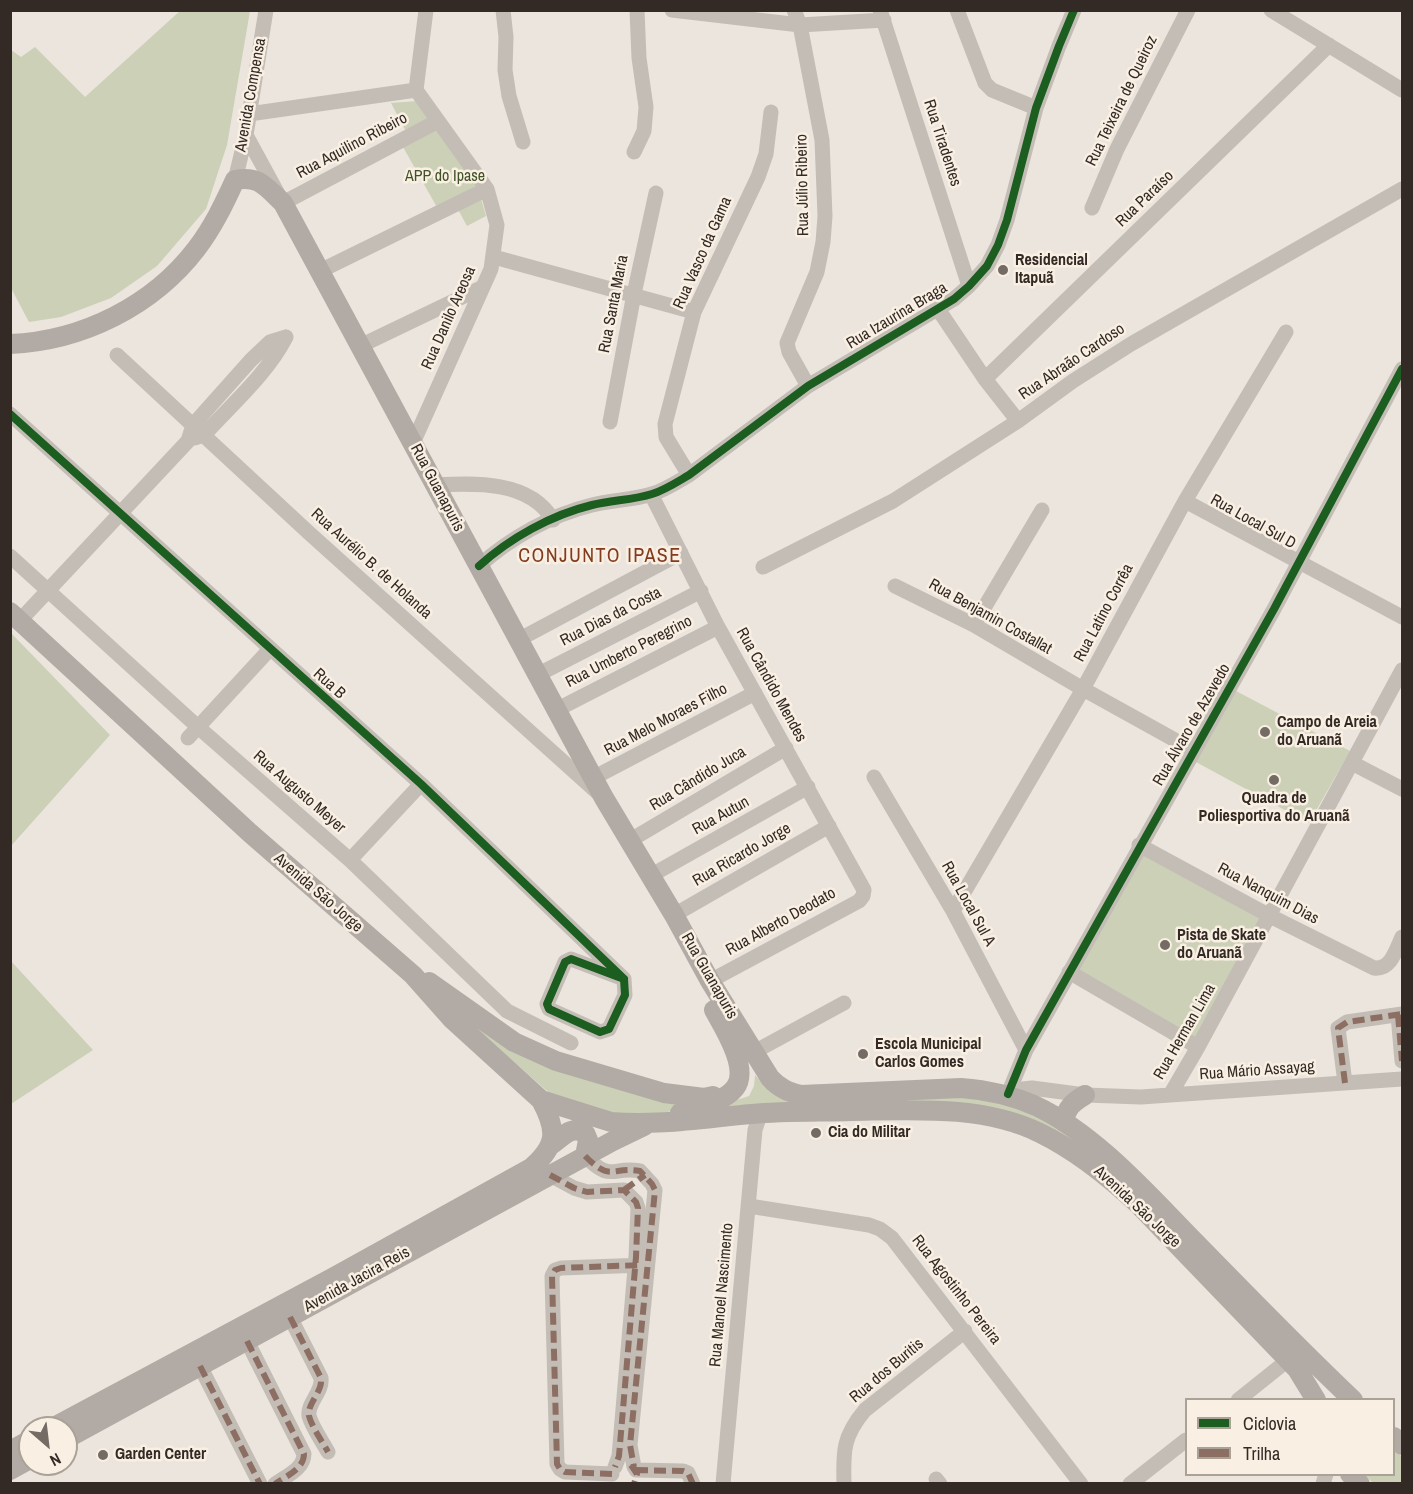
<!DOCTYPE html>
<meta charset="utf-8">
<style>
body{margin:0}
#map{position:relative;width:1413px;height:1494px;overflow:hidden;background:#ebe5dd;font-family:"Archivo Narrow",sans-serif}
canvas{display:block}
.frame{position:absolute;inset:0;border:12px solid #342a25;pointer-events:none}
.legend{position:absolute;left:1185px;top:1398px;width:210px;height:78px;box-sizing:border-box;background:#f9f0e3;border:2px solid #aaa197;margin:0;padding:8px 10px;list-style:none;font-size:18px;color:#342a25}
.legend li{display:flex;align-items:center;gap:12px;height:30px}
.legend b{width:30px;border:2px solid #aaa197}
.north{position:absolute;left:18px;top:1416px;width:60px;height:60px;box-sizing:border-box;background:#f9f0e3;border:2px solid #aaa197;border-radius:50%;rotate:152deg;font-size:16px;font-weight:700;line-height:24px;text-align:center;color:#342a25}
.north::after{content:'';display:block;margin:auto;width:21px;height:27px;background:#746b65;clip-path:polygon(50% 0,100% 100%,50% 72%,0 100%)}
</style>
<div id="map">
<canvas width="1413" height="1494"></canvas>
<div class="frame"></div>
<ul class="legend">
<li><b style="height:8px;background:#1b5e20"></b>Ciclovia</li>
<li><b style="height:8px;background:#8d6e63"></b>Trilha</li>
</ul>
<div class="north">N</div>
</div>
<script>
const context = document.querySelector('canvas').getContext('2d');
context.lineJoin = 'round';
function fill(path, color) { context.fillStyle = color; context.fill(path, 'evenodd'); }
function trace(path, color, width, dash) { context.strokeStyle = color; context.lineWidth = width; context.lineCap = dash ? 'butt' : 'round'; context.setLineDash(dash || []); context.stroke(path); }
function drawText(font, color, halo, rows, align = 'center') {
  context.font = font + ' "Archivo Narrow",sans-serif'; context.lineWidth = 5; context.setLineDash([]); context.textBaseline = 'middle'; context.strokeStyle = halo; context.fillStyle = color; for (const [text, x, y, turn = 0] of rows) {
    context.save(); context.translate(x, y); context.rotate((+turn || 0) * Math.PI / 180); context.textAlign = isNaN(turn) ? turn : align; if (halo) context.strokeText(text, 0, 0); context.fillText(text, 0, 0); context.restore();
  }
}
fill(new Path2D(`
 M 181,10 L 250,11 L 227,145 L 206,209 L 157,266 L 111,298 L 61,317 L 29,322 L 11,288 L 11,50 L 21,57 L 35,47 L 85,97 Z
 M 418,101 L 478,188 L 486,216 L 467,226 L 454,202 L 438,209 L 403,147 L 410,139 L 391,103 Z
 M 11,633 L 110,735 L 11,846 Z
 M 1236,691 L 1350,751 L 1309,823 L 1194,761 Z
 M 1140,853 L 1264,918 L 1196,1040 L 1075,970 Z
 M 10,960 L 93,1050 L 11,1104 L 10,1104 Z
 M 444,1001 L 519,1051 L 706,1101 L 654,1116 L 622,1116 L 554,1097 Z
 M 755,1075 L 769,1090 L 942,1094 L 991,1099 L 1054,1123 L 1110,1166 L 1008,1115 L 691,1115 L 749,1096 L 754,1086 Z
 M 1394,1449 L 1402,1457 L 1402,1483 L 1373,1483 L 1365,1475 L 1394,1474 Z`), '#cbd0b7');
trace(new Path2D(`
 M 503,10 L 506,37 L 505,70 L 509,96 L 523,142
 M 672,10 L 800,25 L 884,20
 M 794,10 L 800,25 L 822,140 L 825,216 L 823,242 L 817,272 L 787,343 L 789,352 L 808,386
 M 880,10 L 969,286
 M 957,10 L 985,83 L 992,90 L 1036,108
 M 1271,10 L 1402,90
 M 249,114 L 416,90
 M 246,135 L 283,203 L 438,121
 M 634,152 L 644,131 L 646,107 L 639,58 L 637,10
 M 235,180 L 246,135 L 266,10
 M 1092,208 L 1117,149 L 1188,10
 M 494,257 L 694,312
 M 320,271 L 487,189
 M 938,309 L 985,379 L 1018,421
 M 360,346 L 483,287
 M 117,355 L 308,532 L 598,793
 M 985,379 L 1329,45
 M 10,414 L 421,784 L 624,979 L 625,995 L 609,1029 L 600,1032 L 549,1009 L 547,1004 L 565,962 L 571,959 L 624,979
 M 610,422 L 634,294 L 656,193
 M 195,438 L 204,435 C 232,404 267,374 286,337
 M 413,443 L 491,269 L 497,225 L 487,189 L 416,90 L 426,10
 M 689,475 L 666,437 L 665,424 L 694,312 L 758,177 L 766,154 L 771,112
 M 435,485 C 474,483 530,480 553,520
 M 651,494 L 718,627 L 864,890 L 863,896 L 859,901 L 710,981
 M 1185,501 L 1402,617
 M 10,556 L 198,727 L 350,860 L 507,1011 L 571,1043
 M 479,566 C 510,538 551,515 592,505 C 612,500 633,500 652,494 C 665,490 677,482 689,475 L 808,386 L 954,299 L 969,286 L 987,266 L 998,245 L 1007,220 L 1036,108 L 1059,46 L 1074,10
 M 763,567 L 893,501 L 1018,421 L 1073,381 L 1131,344 L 1402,189
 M 895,586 L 974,625 L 1083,689 L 1193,750
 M 26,614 L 188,441 L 193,425 L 251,360 L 270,342 L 286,337
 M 974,625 L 1042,510
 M 518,640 L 681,553
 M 537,675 L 701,591
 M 556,710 L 718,627
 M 188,738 L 270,649
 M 1352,763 L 1402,789
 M 874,777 L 953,911 L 1026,1050
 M 593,778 L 755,693
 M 629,841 L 786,748
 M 1139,845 L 1270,916 L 1374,968 C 1391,970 1396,950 1402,937
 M 350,860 L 421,784
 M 650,876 L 808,787
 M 953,911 L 1083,689 L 1185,501 L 1286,332
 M 674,915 L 829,826
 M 1069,972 L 1198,1047
 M 1398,1015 L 1402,1061
 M 754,1052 L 844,1003
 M 1345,1083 L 1338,1028 L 1347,1022 L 1402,1014
 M 1008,1094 L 1026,1050 L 1040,1025 L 1274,609 L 1402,369
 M 1008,1094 L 1023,1089 L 1032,1088 L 1085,1095 L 1141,1097 L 1402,1079
 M 1170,1095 L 1198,1047 L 1402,670
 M 585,1156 C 612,1183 611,1166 640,1171 L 652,1184 L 655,1190 L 630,1445 L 634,1467
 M 550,1175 L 574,1188 L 587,1192 L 624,1190 L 636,1202 L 638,1208 L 636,1257 L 619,1456 L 615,1467
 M 749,1206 L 869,1225 L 880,1229 L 892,1238 L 1081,1484
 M 290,1317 L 321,1378 C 323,1392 307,1403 309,1416 C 312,1427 322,1441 328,1452
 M 247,1341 L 304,1454 C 304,1469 286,1476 275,1484
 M 200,1366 L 260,1484
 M 1238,1400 L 1288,1360
 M 636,1470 L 683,1471 L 688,1473 L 693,1484
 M 612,1474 L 565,1472 L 560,1469 L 557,1464 L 552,1276 L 555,1270 L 561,1268 L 645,1265
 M 936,1479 L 940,1484
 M 723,1484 L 755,1130 L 759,1118 L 765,1113
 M 844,1484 C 843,1451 843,1436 865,1410 L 965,1331
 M 1130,1484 L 1186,1440
 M 1323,1484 L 1326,1474`), '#c3bdb6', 15);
trace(new Path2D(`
 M 10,344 C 82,341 153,306 197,248 C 213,227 224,204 235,180 C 259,175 266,187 283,203 L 604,798 L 674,915 L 710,981 L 770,1078 C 779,1088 788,1092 801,1095 L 961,1088 C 988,1090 1011,1095 1036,1106 C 1095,1134 1146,1192 1191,1238 C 1245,1293 1297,1347 1353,1400
 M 10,612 L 250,833 L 413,975 L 452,1019 L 541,1100 L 611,1122 C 658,1126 705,1118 752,1114 C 785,1111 819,1112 852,1111 C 913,1110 983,1105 1040,1133 C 1077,1151 1109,1177 1139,1205 L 1297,1369 L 1316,1400
 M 429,982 L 514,1042 L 556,1061 L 664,1093 L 704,1098 L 713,1096
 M 680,1113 C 697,1107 723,1103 735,1088 C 750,1069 724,1028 714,1010
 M 1064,1122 C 1066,1108 1073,1102 1085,1095
 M 551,1145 C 563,1137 570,1125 585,1133 L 588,1140 L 585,1156
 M 52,1428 L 334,1277 L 531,1168 C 558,1145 557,1130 541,1100
 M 1394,1437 L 1402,1445
 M 66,1439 L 613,1141 L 644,1126
 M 10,1451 L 30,1440
 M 10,1470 L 30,1459
 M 1350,1474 L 1360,1484`), '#b2aba5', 20);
trace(new Path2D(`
 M 1398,1015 L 1402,1061
 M 1345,1083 L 1338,1028 L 1347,1022 L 1402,1014
 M 585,1156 C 612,1183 611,1166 640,1171 L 652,1184 L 655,1190 L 630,1445 L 634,1467
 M 550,1175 L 574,1188 L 587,1192 L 624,1190 L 636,1202 L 638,1208 L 636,1257 L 619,1456 L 615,1467
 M 624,1190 L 645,1175
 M 290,1317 L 321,1378 C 323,1392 307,1403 309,1416 C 312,1427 322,1441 328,1452
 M 247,1341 L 304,1454 C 304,1469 286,1476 275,1484
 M 200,1366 L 260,1484
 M 631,1465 L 637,1474 L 634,1484
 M 636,1470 L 683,1471 L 688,1473 L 693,1484
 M 612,1474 L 565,1472 L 560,1469 L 557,1464 L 552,1276 L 555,1270 L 561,1268 L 642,1265`), '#8d6e63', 6, [12, 6]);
trace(new Path2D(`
 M 10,414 L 421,784 L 624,979 L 625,995 L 609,1029 L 600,1032 L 549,1009 L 547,1004 L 565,962 L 571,959 L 624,979
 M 479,566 C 510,538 551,515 592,505 C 612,500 633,500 652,494 C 665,490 677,482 689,475 L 808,386 L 954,299 L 969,286 L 987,266 L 998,245 L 1007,220 L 1036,108 L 1059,46 L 1074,10
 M 1008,1094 L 1026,1050 L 1040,1025 L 1274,609 L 1402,369`), '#1b5e20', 8);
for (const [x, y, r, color] of [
 [1003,270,6,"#746b65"],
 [1265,732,6,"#746b65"],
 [1274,780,6,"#746b65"],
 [1165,945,6,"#746b65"],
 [863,1054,6,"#746b65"],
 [816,1133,6,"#746b65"],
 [103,1455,6,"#746b65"]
]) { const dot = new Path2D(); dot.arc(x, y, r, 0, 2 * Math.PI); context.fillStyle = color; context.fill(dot); trace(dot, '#f9f0e3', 2); }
drawText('16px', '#342a25', '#f9f0e3', [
 ["Avenida Compensa",251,95,-80],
 ["Rua Teixeira de Queiroz",1122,101,-64],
 ["Rua Tiradentes",942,143,72],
 ["Rua Aquilino Ribeiro",352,146,-28],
 ["Rua Júlio Ribeiro",803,185,-91],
 ["Rua Paraíso",1145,199,-44],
 ["Rua Vasco da Gama",703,253,-66],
 ["Rua Santa Maria",614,304,-79],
 ["Rua Izaurina Braga",897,316,-31],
 ["Rua Danilo Areosa",449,318,-66],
 ["Rua Abraão Cardoso",1072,362,-34],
 ["Rua Guanapuris",437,488,62],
 ["Rua Local Sul D",1253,522,29],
 ["Rua Aurélio B. de Holanda",371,564,42],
 ["Rua Latino Corrêa",1104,613,-62],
 ["Rua Dias da Costa",611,617,-27],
 ["Rua Benjamin Costallat",990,617,29],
 ["Rua Umberto Peregrino",629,652,-27],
 ["Rua B",329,684,42],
 ["Rua Cândido Mendes",771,685,61],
 ["Rua Melo Moraes Filho",666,720,-28],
 ["Rua Álvaro de Azevedo",1192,725,-60],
 ["Rua Cândido Juca",698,779,-31],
 ["Rua Augusto Meyer",299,792,41],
 ["Rua Autun",721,816,-29],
 ["Rua Ricardo Jorge",742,855,-30],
 ["Avenida São Jorge",318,893,41],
 ["Rua Nanquim Dias",1268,894,28],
 ["Rua Local Sul A",968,904,61],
 ["Rua Alberto Deodato",781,922,-29],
 ["Rua Guanapuris",709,976,60],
 ["Rua Herman Lima",1185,1032,-60],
 ["Rua Mário Assayag",1257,1071,-4],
 ["Avenida São Jorge",1137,1207,43],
 ["Avenida Jacira Reis",357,1280,-29],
 ["Rua Agostinho Pereira",956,1290,52],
 ["Rua Manoel Nascimento",722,1295,-85],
 ["Rua dos Buritis",887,1371,-40]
]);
drawText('16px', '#415229', '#f9f0e3', [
 ["APP do Ipase",445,177]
]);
drawText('bold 16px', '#342a25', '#f9f0e3', [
 ["Residencial",1015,261],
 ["Itapuã",1015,279],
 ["Campo de Areia",1277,723],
 ["do Aruanã",1277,741],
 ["Quadra de",1274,799,"center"],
 ["Poliesportiva do Aruanã",1274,817,"center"],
 ["Pista de Skate",1177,936],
 ["do Aruanã",1177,954],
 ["Escola Municipal",875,1045],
 ["Carlos Gomes",875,1063],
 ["Cia do Militar",828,1133],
 ["Garden Center",115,1455]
], 'left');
context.letterSpacing = '1.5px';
drawText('20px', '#823b1e', '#f9f0e3', [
 ["CONJUNTO IPASE",600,557]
]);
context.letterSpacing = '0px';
</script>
